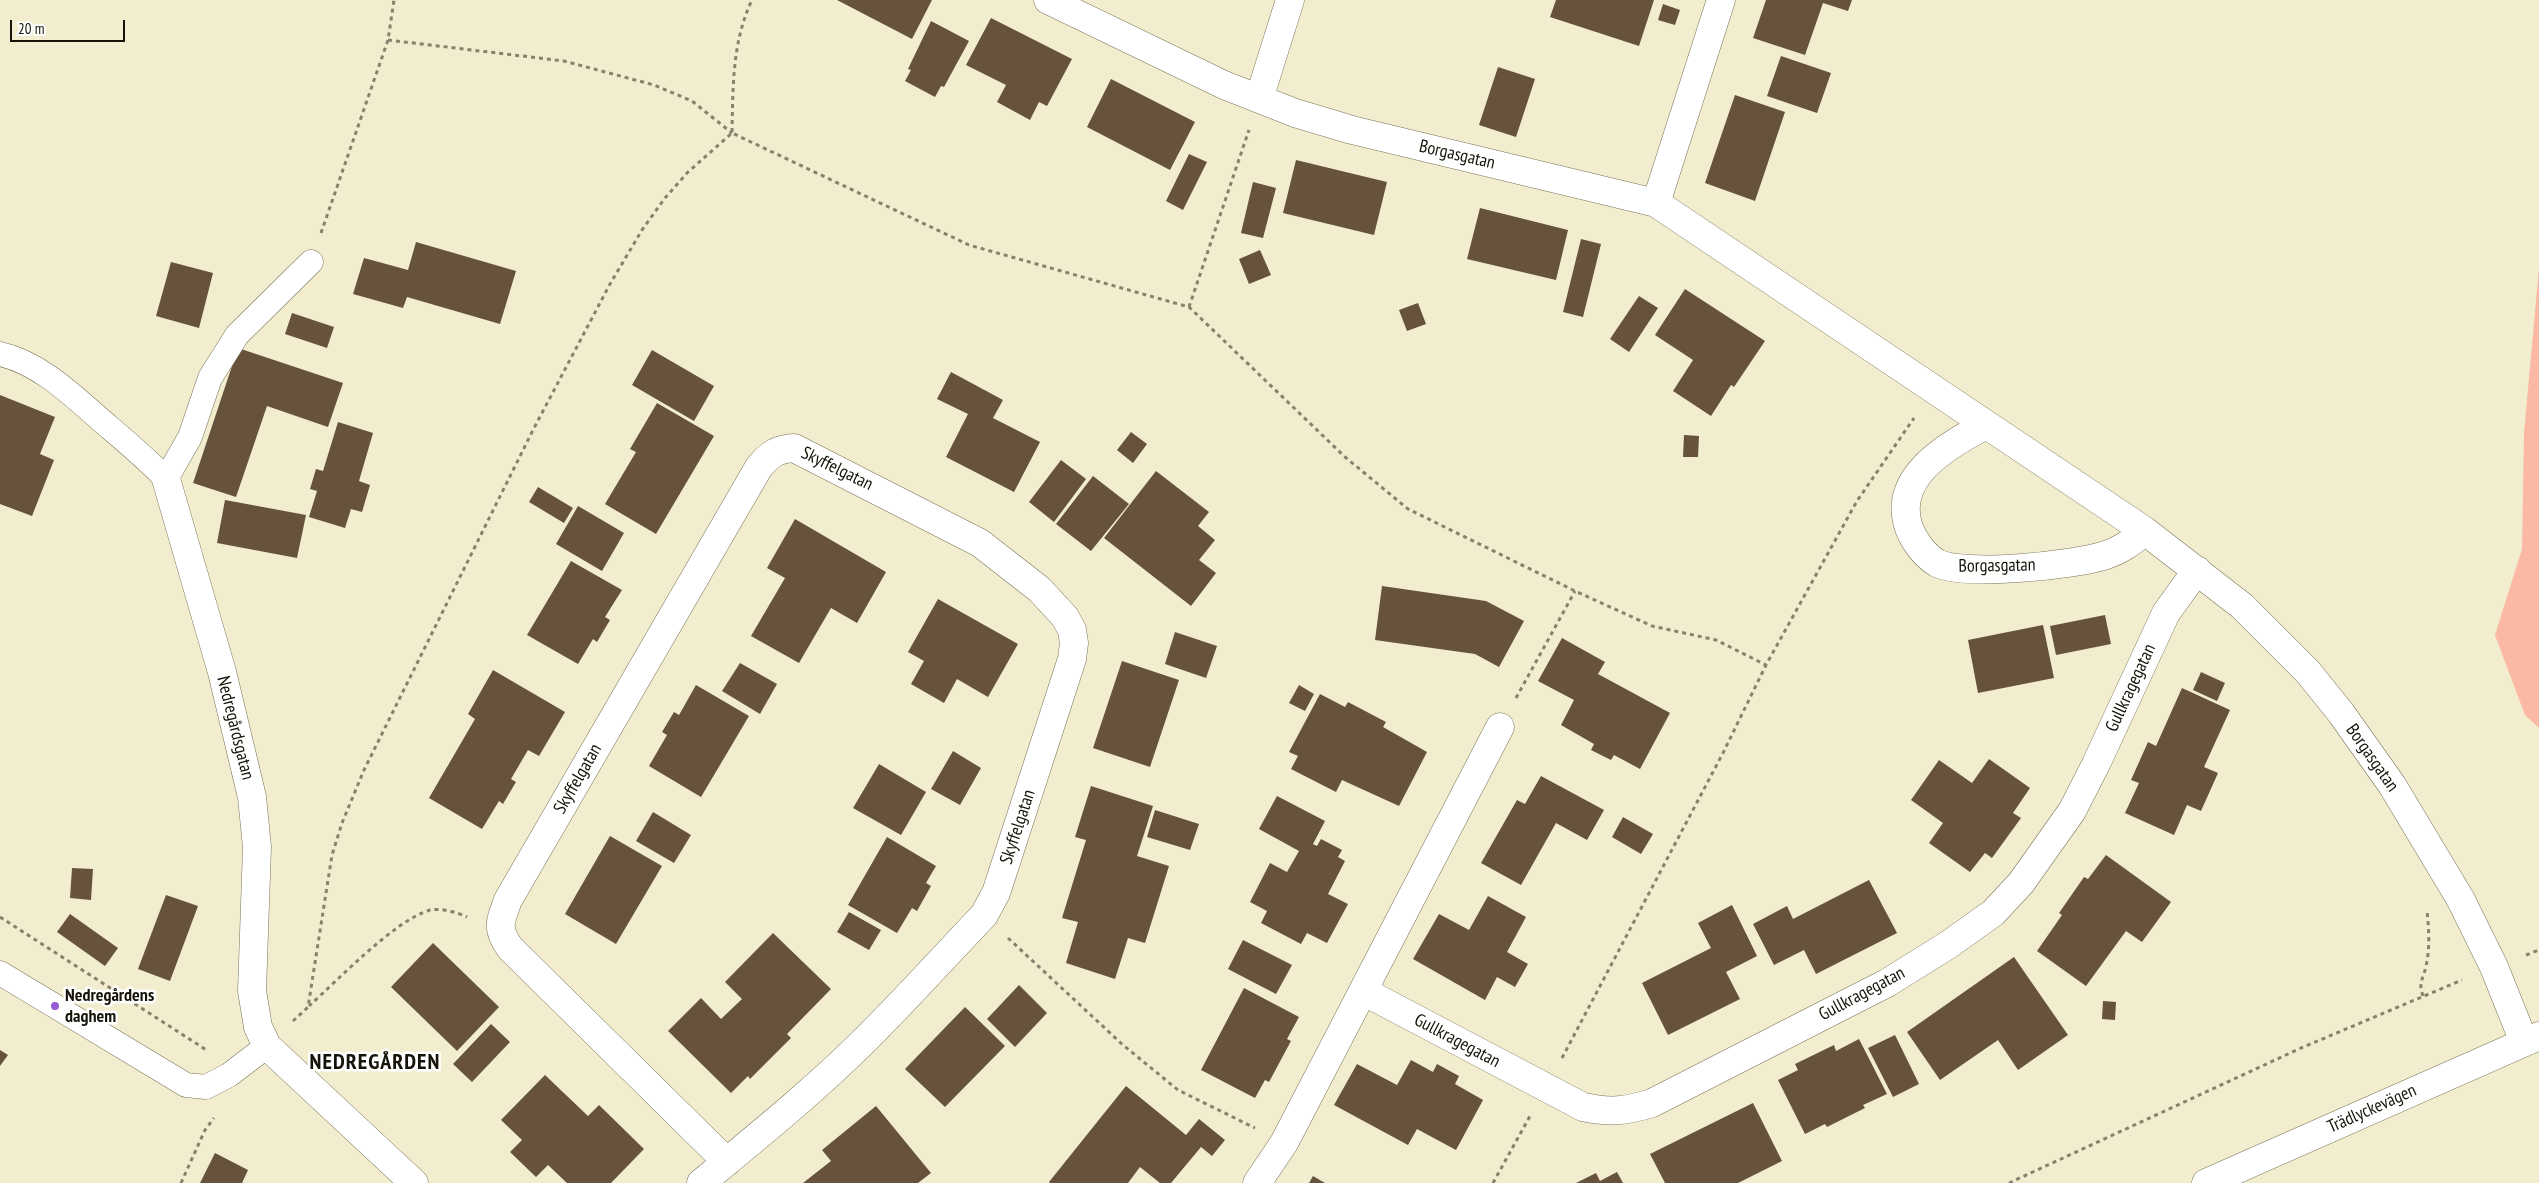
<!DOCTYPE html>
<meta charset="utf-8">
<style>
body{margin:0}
#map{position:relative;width:2539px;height:1183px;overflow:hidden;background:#f2edce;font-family:"PT Sans Narrow",sans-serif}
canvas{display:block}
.scale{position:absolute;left:10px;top:20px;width:115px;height:22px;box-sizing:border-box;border:2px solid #161409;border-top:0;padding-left:6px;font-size:15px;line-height:18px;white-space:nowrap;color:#161409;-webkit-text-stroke:4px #fff;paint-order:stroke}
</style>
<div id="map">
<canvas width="2539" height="1183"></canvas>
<div class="scale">20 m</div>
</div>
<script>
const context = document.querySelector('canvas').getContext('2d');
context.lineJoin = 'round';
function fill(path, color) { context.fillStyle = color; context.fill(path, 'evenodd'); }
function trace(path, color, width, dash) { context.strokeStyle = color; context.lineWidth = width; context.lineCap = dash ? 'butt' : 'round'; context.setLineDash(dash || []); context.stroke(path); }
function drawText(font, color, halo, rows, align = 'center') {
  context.font = font + ' "PT Sans Narrow",sans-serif'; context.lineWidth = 5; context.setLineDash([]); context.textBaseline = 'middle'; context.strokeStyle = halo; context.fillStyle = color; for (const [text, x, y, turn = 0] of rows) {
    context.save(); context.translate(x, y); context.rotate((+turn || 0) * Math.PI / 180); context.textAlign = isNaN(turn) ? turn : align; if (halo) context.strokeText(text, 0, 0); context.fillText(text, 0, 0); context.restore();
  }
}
fill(new Path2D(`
 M 2539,268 L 2539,728 L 2525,715 L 2495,635 L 2522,549 L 2524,433 Z`), '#fbb8a4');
fill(new Path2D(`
 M 837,0 L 932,0 L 912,39 Z
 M 1556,0 L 1654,0 L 1639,46 L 1550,17 Z
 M 1766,0 L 1852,0 L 1848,11 L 1823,3 L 1805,55 L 1753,38 Z
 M 1663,4 L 1680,10 L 1675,25 L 1658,20 Z
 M 991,18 L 1072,59 L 1047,106 L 1039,102 L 1030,120 L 997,102 L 1006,85 L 966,65 Z
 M 931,21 L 969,41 L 944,87 L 941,86 L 935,97 L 905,81 L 911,70 L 908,69 Z
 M 1781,56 L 1831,73 L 1817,113 L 1767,96 Z
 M 1498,67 L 1535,79 L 1516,137 L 1479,125 Z
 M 1111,79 L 1195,122 L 1170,170 L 1087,127 Z
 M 1735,95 L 1785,112 L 1755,201 L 1705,183 Z
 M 1189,154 L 1207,162 L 1183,210 L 1166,201 Z
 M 1296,160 L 1387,182 L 1374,235 L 1283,213 Z
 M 1253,182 L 1276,188 L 1263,238 L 1241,233 Z
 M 1480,208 L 1568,230 L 1556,280 L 1467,259 Z
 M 1581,239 L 1601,244 L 1583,317 L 1563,312 Z
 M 416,242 L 516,271 L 500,324 L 407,297 L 403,308 L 353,294 L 364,258 L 408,270 Z
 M 1260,250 L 1271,275 L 1249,284 L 1239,259 Z
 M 171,262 L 213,273 L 199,328 L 156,316 Z
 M 1685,289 L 1765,341 L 1734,387 L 1731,385 L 1711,416 L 1673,391 L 1693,360 L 1655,335 Z
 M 1639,296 L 1658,308 L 1629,352 L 1610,339 Z
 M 1418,303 L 1426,324 L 1407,331 L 1399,310 Z
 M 292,313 L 334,327 L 327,348 L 285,334 Z
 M 238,348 L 343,383 L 328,427 L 267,406 L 236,497 L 193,483 Z
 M 652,350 L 714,386 L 694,421 L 632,385 Z
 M 951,372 L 1003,400 L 993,418 L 1040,442 L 1014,492 L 946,457 L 968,414 L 937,399 Z
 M 0,395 L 55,417 L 40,454 L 54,460 L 32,516 L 0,504 Z
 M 657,403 L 714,436 L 656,534 L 605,504 L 636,452 L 630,449 Z
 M 338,422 L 373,433 L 359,481 L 370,485 L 362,512 L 351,509 L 345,528 L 309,517 L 317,491 L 310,489 L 316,469 L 323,471 Z
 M 1131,432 L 1147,444 L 1133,463 L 1117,450 Z
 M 1684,435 L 1699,436 L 1698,457 L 1683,457 Z
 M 1061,460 L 1086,479 L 1054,522 L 1029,502 Z
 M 1156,471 L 1209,512 L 1198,526 L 1215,540 L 1199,560 L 1216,573 L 1191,606 L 1104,538 Z
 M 1093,476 L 1129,504 L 1091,551 L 1056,524 Z
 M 538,487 L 573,508 L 564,523 L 529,502 Z
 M 225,500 L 306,515 L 297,558 L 217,543 Z
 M 578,506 L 624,533 L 602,571 L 556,544 Z
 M 795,519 L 886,572 L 857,623 L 831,608 L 799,663 L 751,636 L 785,578 L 767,568 Z
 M 571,561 L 622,590 L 605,617 L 610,620 L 597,642 L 593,639 L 578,664 L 527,635 Z
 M 1382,586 L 1486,601 L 1524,621 L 1499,667 L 1475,654 L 1375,640 Z
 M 938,599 L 1018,644 L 988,697 L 957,679 L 944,703 L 911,684 L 924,661 L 908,652 Z
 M 2105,615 L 2111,644 L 2056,655 L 2050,626 Z
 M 2043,625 L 2054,678 L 1978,693 L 1968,640 Z
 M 1175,632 L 1217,646 L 1206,678 L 1165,664 Z
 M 1562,638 L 1605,662 L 1598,674 L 1670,713 L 1640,769 L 1614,755 L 1611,760 L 1591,750 L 1594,744 L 1561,725 L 1574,700 L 1538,681 Z
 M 1122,661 L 1179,680 L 1150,767 L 1093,748 Z
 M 740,663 L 777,684 L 760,714 L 722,691 Z
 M 493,670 L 565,712 L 539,756 L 528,750 L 511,779 L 516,782 L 503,804 L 499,801 L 482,829 L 429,798 L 475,719 L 468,714 Z
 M 2201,672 L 2225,683 L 2217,701 L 2193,690 Z
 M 696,685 L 749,716 L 701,797 L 649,766 L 667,735 L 662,732 L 674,712 L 679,715 Z
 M 1299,685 L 1314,694 L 1305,711 L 1289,703 Z
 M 2182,688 L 2230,710 L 2204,767 L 2218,773 L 2201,811 L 2187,805 L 2174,835 L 2125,813 L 2139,783 L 2131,780 L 2148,742 L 2156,746 Z
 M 1320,694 L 1345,707 L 1348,702 L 1386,722 L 1383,727 L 1427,752 L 1399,806 L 1342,780 L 1336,792 L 1291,769 L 1298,756 L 1289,752 Z
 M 953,751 L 981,768 L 960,805 L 931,789 Z
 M 1989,759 L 2030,788 L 2013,813 L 2021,818 L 1992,858 L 1985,853 L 1970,872 L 1929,843 L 1943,823 L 1911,800 L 1939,760 L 1972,783 Z
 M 879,764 L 926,792 L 901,835 L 853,808 Z
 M 1541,776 L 1604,810 L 1587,840 L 1556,823 L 1521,885 L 1481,863 L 1517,800 L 1525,804 Z
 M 1091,786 L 1153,806 L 1137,856 L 1169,866 L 1145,943 L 1128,938 L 1115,979 L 1066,963 L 1078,922 L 1062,918 L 1086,840 L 1075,837 Z
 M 1277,796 L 1325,821 L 1313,844 L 1317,846 L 1321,839 L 1342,850 L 1338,857 L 1345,861 L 1328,894 L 1348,904 L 1327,943 L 1307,933 L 1301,944 L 1261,923 L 1267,911 L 1250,902 L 1270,863 L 1287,872 L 1299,851 L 1259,829 Z
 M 1155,810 L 1199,824 L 1190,850 L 1147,837 Z
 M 653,812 L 691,835 L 674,863 L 636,841 Z
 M 1623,817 L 1653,834 L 1641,854 L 1612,837 Z
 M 610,836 L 662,866 L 616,944 L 565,914 Z
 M 887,837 L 936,866 L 926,883 L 931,886 L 917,911 L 912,908 L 897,933 L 848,905 Z
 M 2106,855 L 2171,902 L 2142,942 L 2126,931 L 2086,986 L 2037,951 L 2062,915 L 2059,913 L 2084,877 L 2088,879 Z
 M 72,868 L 93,869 L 91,900 L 70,898 Z
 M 1869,880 L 1897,933 L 1816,974 L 1804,950 L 1774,965 L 1753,924 L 1787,906 L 1793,919 Z
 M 166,895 L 198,906 L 170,981 L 138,969 Z
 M 1488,896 L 1526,917 L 1507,952 L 1528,964 L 1515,987 L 1497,977 L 1485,1000 L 1413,959 L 1439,914 L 1469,930 Z
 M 1732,905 L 1757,956 L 1726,972 L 1740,999 L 1668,1035 L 1642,983 L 1711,948 L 1698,923 Z
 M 849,912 L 881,930 L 869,950 L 837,932 Z
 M 70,914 L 118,948 L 105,966 L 57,932 Z
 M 773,933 L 831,989 L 787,1034 L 791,1038 L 750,1079 L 748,1076 L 731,1093 L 668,1031 L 701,998 L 721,1019 L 742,999 L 725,982 Z
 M 1243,940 L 1292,965 L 1276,994 L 1228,969 Z
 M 433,943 L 499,1007 L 457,1051 L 391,987 Z
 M 2014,957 L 2068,1035 L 2018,1070 L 1998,1040 L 1940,1080 L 1907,1032 Z
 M 1019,985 L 1047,1013 L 1015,1047 L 987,1019 Z
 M 1244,988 L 1299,1017 L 1287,1039 L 1291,1041 L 1269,1082 L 1265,1080 L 1255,1098 L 1201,1070 Z
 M 2103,1001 L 2116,1002 L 2115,1020 L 2102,1019 Z
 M 965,1007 L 1005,1046 L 945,1107 L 905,1069 Z
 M 491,1024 L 510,1042 L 472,1082 L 453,1064 Z
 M 1895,1035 L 1919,1084 L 1893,1097 L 1868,1048 Z
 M 1859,1039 L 1887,1094 L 1863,1105 L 1865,1108 L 1827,1127 L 1825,1124 L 1805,1134 L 1778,1080 L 1798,1070 L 1795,1064 L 1834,1045 L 1836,1051 Z
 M 0,1050 L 8,1055 L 0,1066 Z
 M 1411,1060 L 1433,1072 L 1437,1064 L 1459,1076 L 1455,1084 L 1483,1100 L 1456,1150 L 1417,1129 L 1408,1145 L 1334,1105 L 1357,1064 L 1397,1085 Z
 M 545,1075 L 588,1116 L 599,1105 L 644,1149 L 611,1183 L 567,1183 L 548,1165 L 536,1177 L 510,1152 L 522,1140 L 501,1120 Z
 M 1126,1086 L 1186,1135 L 1199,1119 L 1225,1140 L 1212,1156 L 1201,1147 L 1171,1183 L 1160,1183 L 1140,1167 L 1128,1183 L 1050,1183 L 1049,1182 Z
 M 1753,1103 L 1782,1161 L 1738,1183 L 1665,1183 L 1650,1154 Z
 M 876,1106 L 931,1173 L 918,1183 L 803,1183 L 831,1161 L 822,1150 Z
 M 215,1153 L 248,1170 L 242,1183 L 200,1183 Z
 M 1617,1172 L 1623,1183 L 1576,1183 L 1596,1173 L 1600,1181 Z
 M 1313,1176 L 1325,1183 L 1309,1183 Z`), '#66523d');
const service = new Path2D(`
 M 0,354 C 43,364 76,399 109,427 C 129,444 148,460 166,479 L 190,437 L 210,378 L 237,335 L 311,262
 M 0,973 L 186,1085 L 206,1087 L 229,1075 L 267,1046`);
const minor = new Path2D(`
 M 1048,0 L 1224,85 L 1295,113 L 1352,130 L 1656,203 L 2145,531 L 2242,606 L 2308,672 L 2341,713 L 2392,785 L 2461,900 L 2494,967 L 2524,1042
 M 1259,99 L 1290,0
 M 1656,203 L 1721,0
 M 1986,425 C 1949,445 1891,476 1909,528 C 1914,541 1925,556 1937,563 C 1964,577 2073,565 2103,556 C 2120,551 2132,542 2145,531
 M 166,479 L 222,672 L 252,797 L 257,847 L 252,991 L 258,1027 L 267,1046 L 414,1183
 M 1363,991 L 1583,1107 C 1610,1113 1626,1111 1652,1103 L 1887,983 L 1948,945 L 1993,913 L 2021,883 L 2072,811 L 2096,764 L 2166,613 L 2197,570
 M 701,1183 C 758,1136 816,1089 868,1037 C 907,998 945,956 984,915 L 996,893 L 1072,659 L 1074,643 L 1072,630 L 1065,617 L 1039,589 L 980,543 L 794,448 C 777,449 770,454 759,467 L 508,900 C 500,922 496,928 510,948 L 727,1162
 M 1257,1183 L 1284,1143 L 1500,727`);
const tertiary = new Path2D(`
 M 2206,1183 L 2539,1036`);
trace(service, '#787458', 25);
trace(minor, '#787458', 29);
trace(tertiary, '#787458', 29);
trace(new Path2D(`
 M 388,40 L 564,61 L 654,85 L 692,101 L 732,133
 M 732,132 C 733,87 732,42 752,0
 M 321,233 L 388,40 L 394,0
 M 1189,307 L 1249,130
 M 1516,698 L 1575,591
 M 0,917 L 208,1051
 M 1008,938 L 1123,1045 L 1178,1090 L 1255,1128
 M 2526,955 L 2539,950
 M 2423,996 C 2418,981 2423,981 2426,966 C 2430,949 2429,929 2427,911
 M 309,1006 C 338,980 395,920 430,910 C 441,908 457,912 467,917
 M 293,1021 L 308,1007 L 332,855 L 342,823 L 364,770 L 533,430 L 610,284 L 642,230 L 665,198 L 687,173 L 732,133 L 969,245 L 1189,307 L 1345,457 L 1408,509 L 1575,591 L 1652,626 L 1716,640 L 1766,665
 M 1562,1058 L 1723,753 L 1766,665 L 1857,501 L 1914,418
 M 181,1183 L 205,1130 L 214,1118
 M 1493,1183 L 1530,1116
 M 2009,1183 L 2301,1048 L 2462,980`), '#86826d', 3, [4, 4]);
trace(service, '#fff', 24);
trace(minor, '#fff', 28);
trace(tertiary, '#fff', 28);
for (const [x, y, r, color] of [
 [55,1006,5,"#9559d0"]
]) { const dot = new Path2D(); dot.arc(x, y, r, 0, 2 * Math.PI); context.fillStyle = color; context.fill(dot); trace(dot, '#fff', 2); }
drawText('18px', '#161409', '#fff', [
 ["Borgasgatan",1457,155,13],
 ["Skyffelgatan",837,469,26],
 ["Borgasgatan",1997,566,-1],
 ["Gullkragegatan",2131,688,-65],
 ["Nedregårdsgatan",235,728,76],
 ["Borgasgatan",2372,758,55],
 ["Skyffelgatan",578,779,-60],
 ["Skyffelgatan",1018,827,-72],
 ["Gullkragegatan",1862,994,-28],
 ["Gullkragegatan",1457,1041,28],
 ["Trädlyckevägen",2372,1109,-24]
]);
drawText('bold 18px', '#161409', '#fff', [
 ["Nedregårdens",65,996],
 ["daghem",65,1017]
], 'left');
context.letterSpacing = '1px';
drawText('bold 22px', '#161409', '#fff', [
 ["NEDREGÅRDEN",375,1063]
]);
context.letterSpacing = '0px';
</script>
